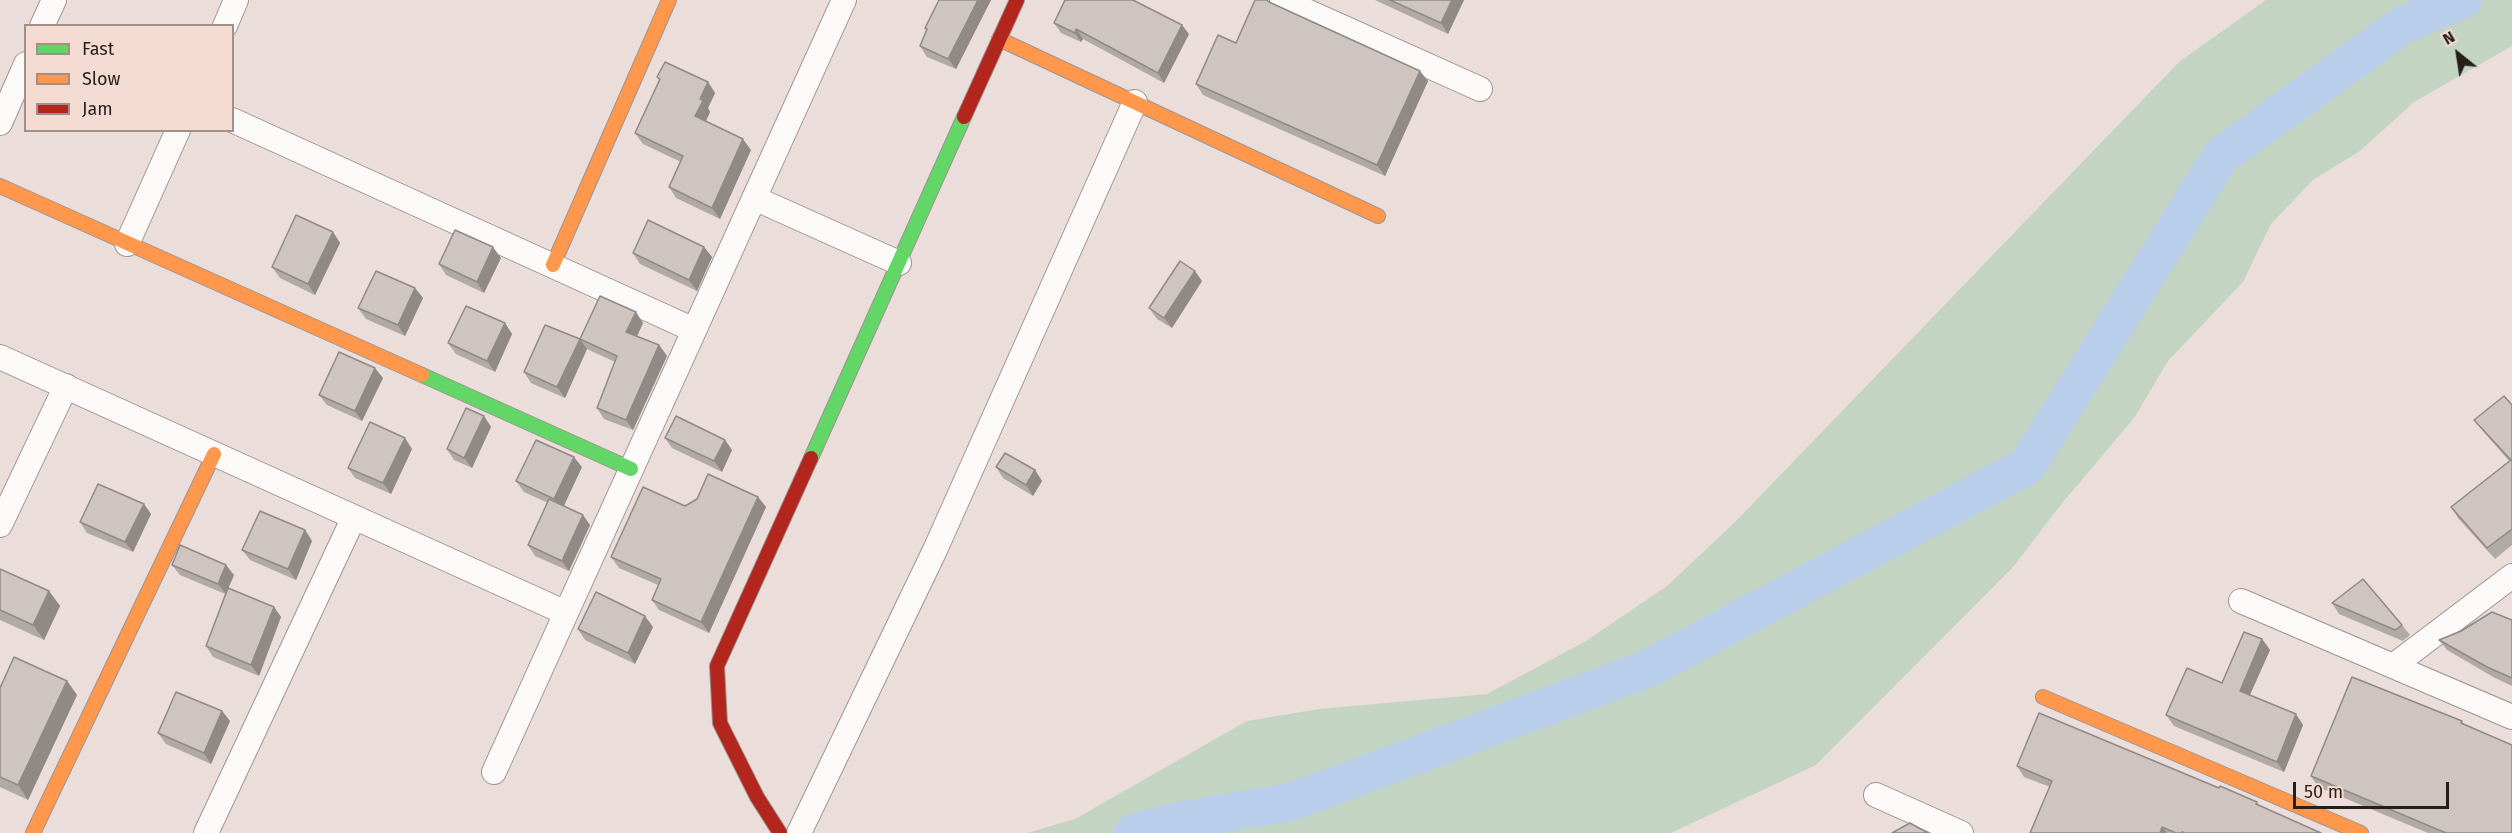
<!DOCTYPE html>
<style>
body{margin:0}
#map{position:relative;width:2512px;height:833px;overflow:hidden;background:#ebdeda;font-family:"Fira Sans",sans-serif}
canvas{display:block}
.legend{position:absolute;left:24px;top:24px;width:210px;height:108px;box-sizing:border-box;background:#f3dbd2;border:2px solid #a18f89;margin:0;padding:8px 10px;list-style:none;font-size:18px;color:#261e1b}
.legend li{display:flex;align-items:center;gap:12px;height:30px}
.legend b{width:30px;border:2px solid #a18f89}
.north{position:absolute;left:2428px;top:24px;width:60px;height:60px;-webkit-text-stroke:4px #f3dbd2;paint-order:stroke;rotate:330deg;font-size:16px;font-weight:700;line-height:24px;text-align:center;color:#261e1b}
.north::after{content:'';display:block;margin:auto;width:21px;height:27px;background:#261e1b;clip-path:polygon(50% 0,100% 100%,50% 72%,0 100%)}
.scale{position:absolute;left:2293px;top:782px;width:156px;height:27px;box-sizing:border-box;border:3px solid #261e1b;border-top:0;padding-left:8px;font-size:18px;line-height:21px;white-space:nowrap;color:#261e1b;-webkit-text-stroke:4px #f3dbd2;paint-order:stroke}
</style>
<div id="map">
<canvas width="2512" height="833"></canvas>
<ul class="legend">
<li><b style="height:8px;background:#63d668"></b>Fast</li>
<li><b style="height:8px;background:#ff974d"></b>Slow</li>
<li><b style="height:8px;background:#b3261e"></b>Jam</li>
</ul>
<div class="north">N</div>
<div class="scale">50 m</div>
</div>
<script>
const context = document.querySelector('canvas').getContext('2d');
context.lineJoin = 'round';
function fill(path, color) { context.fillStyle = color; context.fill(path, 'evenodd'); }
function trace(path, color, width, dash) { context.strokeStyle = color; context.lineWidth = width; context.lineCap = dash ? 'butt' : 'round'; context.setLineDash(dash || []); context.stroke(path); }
fill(new Path2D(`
 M 2266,0 L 2512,0 L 2512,46 L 2414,102 L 2360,151 L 2313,180 L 2271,224 L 2243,282 L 2168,361 L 2134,418 L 2059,507 L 2014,566 L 1816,765 L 1671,833 L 1027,833 L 1075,819 L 1247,721 L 1319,709 L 1487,694 L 1586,641 L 1667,586 L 1734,523 L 2179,62 Z`), '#c3d4c2');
trace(new Path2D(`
 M 1133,833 L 1178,821 L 1291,802 L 1647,669 L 2027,466 L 2221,156 L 2404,24 L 2463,0`), '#b9cfec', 38);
const street = new Path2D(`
 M 1282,0 L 1480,89
 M 42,26 L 54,0
 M 225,26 L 236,0
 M 232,120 L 694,330
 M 0,123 L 26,64
 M 754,198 L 899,263
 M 127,244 L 178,130
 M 0,357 L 566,613
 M 0,525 L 66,386
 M 2241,601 L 2512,717
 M 2393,666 L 2512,576
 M 494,772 L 844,0
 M 1876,795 L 1961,833
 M 206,833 L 354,517
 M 799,833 L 935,550 L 1135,102`);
const fast = new Path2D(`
 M 422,375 L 631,469
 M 811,458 L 964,117`);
const slow = new Path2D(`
 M 999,39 L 1378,216
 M 0,186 L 422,375
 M 553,265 L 669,0
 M 2043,697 L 2361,833
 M 33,833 L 214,454`);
const jam = new Path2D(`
 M 964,117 L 1017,0
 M 780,833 L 757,797 L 720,723 L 717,666 L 811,458`);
trace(street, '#9e9491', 26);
trace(fast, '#9e9491', 16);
trace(slow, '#9e9491', 16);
trace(jam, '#9e9491', 16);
trace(street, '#fcfaf9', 24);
trace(fast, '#63d668', 14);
trace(slow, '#ff974d', 14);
trace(jam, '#b3261e', 14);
fill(new Path2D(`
 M 939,0 L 991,0 L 956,69 L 927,57 L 920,46 L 926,30 L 925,28 Z
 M 1375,0 L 1464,0 L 1448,34 Z
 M 1269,2 L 1428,81 L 1385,176 L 1203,95 L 1196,84 L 1236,43 Z
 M 1054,23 L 1189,34 L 1164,83 L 1083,39 L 1081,42 L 1061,33 Z
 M 657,77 L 708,82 L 715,93 L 708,108 L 710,112 L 706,121 L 751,150 L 720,219 L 676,198 L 669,187 L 681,162 L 643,144 L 635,133 L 659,81 Z
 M 333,232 L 340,243 L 315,295 L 280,278 L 272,267 Z
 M 704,247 L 712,257 L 697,291 L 640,264 L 633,253 Z
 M 501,258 L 484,293 L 446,275 L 439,264 Z
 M 1202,281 L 1172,328 L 1157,319 L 1149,308 Z
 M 415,288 L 423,298 L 405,336 L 366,319 L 358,308 Z
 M 505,323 L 512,334 L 495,372 L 456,354 L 448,343 Z
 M 643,323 L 637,336 L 659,345 L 667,356 L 633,430 L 604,419 L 597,408 L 615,362 L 587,349 L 565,398 L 531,383 L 524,372 L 580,339 Z
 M 383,378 L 362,421 L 327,405 L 319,395 Z
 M 2512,405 L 2512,545 L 2495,559 L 2458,518 L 2451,507 L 2509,461 L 2482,430 L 2474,420 Z
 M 484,416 L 491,427 L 472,468 L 454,460 L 447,449 Z
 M 665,438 L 725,440 L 732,450 L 722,472 L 672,448 Z
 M 412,449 L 391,494 L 355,478 L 348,468 Z
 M 582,467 L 563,506 L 590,525 L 569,571 L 535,556 L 528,545 L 548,503 L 524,492 L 516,481 Z
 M 996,467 L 1035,470 L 1042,481 L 1033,496 L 1003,478 Z
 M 758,497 L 766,507 L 709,633 L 659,610 L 652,600 L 658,585 L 619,568 L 611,557 L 685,506 Z
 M 144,504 L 151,514 L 133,552 L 87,533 L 80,522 Z
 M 305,530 L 312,541 L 296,580 L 250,560 L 242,550 Z
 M 172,565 L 234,575 L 228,588 L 274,607 L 281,617 L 259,676 L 213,657 L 206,646 L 225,594 L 180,575 Z
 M 0,569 L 49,591 L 60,606 L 44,640 L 0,620 Z
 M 2332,603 L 2402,625 L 2410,635 L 2403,641 L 2339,614 Z
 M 2512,620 L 2512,686 L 2495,678 L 2447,650 L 2439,640 Z
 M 653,627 L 635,664 L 585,640 L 578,629 Z
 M 2262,639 L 2270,650 L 2250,695 L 2303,725 L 2284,772 L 2174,726 L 2166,715 L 2222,683 Z
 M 67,681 L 77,695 L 28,800 L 0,787 L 0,688 Z
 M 222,711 L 230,721 L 211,764 L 166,744 L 158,733 Z
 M 2462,721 L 2464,725 L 2512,833 L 2428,833 L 2318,787 L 2311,776 Z
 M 2017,766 L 2219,788 L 2257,802 L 2260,806 L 2321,833 L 2030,833 L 2050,787 L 2024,777 Z`), '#b1a9a5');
fill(new Path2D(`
 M 978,0 L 991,0 L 956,69 L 948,59 Z
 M 1452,0 L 1464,0 L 1448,34 L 1441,23 Z
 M 1182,25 L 1189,34 L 1164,83 L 1158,73 Z
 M 1076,29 L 1083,39 L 1081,42 L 1075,33 Z
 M 1420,71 L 1428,81 L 1385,176 L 1377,165 Z
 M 708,82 L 715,93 L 708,108 L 710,112 L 703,127 L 695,116 L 700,99 Z
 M 743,139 L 751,150 L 720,219 L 712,208 Z
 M 333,232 L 340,243 L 315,295 L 308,284 Z
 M 493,247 L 501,258 L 484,293 L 477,282 Z
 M 704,247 L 712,257 L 697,291 L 689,280 Z
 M 1195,271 L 1202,281 L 1172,328 L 1164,318 Z
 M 415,288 L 423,298 L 405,336 L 398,325 Z
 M 636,312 L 643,323 L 634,343 L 626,332 Z
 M 505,323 L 512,334 L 495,372 L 487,361 Z
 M 580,339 L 587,349 L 565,398 L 557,387 Z
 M 659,345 L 667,356 L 633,430 L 626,420 Z
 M 375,368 L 383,378 L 362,421 L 355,411 Z
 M 484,416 L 491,427 L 472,468 L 464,458 Z
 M 405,438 L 412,449 L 391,494 L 383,483 Z
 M 725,440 L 732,450 L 722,472 L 714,461 Z
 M 574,457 L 582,467 L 562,510 L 554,499 Z
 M 1035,470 L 1042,481 L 1033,496 L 1026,485 Z
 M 758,497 L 766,507 L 709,633 L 701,622 Z
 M 144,504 L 151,514 L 133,552 L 125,542 Z
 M 583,515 L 590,525 L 569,571 L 562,561 Z
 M 305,530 L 312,541 L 296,580 L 288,569 Z
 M 226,565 L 234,575 L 226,594 L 218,584 Z
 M 49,591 L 60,606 L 44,640 L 33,625 Z
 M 274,607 L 281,617 L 259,676 L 251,665 Z
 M 645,616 L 653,627 L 635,664 L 628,653 Z
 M 2262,639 L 2270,650 L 2247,701 L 2240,691 Z
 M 67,681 L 77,695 L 28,800 L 18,785 Z
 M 222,711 L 230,721 L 211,764 L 204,753 Z
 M 2296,714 L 2303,725 L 2284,772 L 2277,762 Z
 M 2162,827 L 2167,833 L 2160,833 Z`), '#908986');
const building = new Path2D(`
 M 939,0 L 978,0 L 948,59 L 920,46 L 927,29 L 925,28 Z
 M 1065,0 L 1133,0 L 1182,25 L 1158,73 L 1076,29 L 1075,33 L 1054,23 Z
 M 1255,0 L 1267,0 L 1269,2 L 1420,71 L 1377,165 L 1196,84 L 1218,35 L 1236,43 Z
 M 1390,0 L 1452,0 L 1441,23 Z
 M 665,62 L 708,82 L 700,99 L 703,101 L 695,116 L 743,139 L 712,208 L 669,187 L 683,156 L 635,133 L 660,79 L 657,77 Z
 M 296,215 L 333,232 L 308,284 L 272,267 Z
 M 648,220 L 704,247 L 689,280 L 633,253 Z
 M 455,230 L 493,247 L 477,282 L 439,264 Z
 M 1180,261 L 1195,271 L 1164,318 L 1149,308 Z
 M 376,271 L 415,288 L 398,325 L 358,308 Z
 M 600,296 L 636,312 L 626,332 L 659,345 L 626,420 L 597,408 L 617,356 L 580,339 Z
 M 466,306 L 505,323 L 487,361 L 448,343 Z
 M 545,325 L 580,339 L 557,387 L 524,372 Z
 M 339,352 L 375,368 L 355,411 L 319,395 Z
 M 2504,396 L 2512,405 L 2512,529 L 2487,548 L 2451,507 L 2511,460 L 2474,420 Z
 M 466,408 L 484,416 L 464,458 L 447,449 Z
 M 676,416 L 725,440 L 714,461 L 665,438 Z
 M 370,422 L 405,438 L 383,483 L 348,468 Z
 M 536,440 L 574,457 L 554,499 L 516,481 Z
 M 1005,453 L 1035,470 L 1026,485 L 996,467 Z
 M 708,474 L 758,497 L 701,622 L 652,600 L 661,579 L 611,557 L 643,487 L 685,506 L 697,499 Z
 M 98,484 L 144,504 L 125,542 L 80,522 Z
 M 549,499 L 583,515 L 562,561 L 528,545 Z
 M 260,511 L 305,530 L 288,569 L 242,550 Z
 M 180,545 L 226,565 L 218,584 L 172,565 Z
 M 0,569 L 49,591 L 33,625 L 0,610 Z
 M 2363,579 L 2402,625 L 2395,630 L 2332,603 Z
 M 228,588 L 274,607 L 251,665 L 206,646 Z
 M 596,592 L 645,616 L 628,653 L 578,629 Z
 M 2492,612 L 2512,620 L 2512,678 L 2487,667 L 2439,640 L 2461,631 Z
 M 2244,632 L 2262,639 L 2240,691 L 2296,714 L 2277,762 L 2166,715 L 2187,668 L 2222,683 Z
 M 14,657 L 67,681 L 18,785 L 0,777 L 0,688 Z
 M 2352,677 L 2462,721 L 2461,723 L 2512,745 L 2512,833 L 2446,833 L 2311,776 Z
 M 176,692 L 222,711 L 204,753 L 158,733 Z
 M 2039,713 L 2219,788 L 2220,786 L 2257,802 L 2256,804 L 2321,833 L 2185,833 L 2182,832 L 2182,833 L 2176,833 L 2162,827 L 2160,833 L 2030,833 L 2052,781 L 2017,766 Z
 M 1910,823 L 1928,833 L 1892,833 Z`);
fill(building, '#cec4c0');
trace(building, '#908986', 1.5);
</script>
